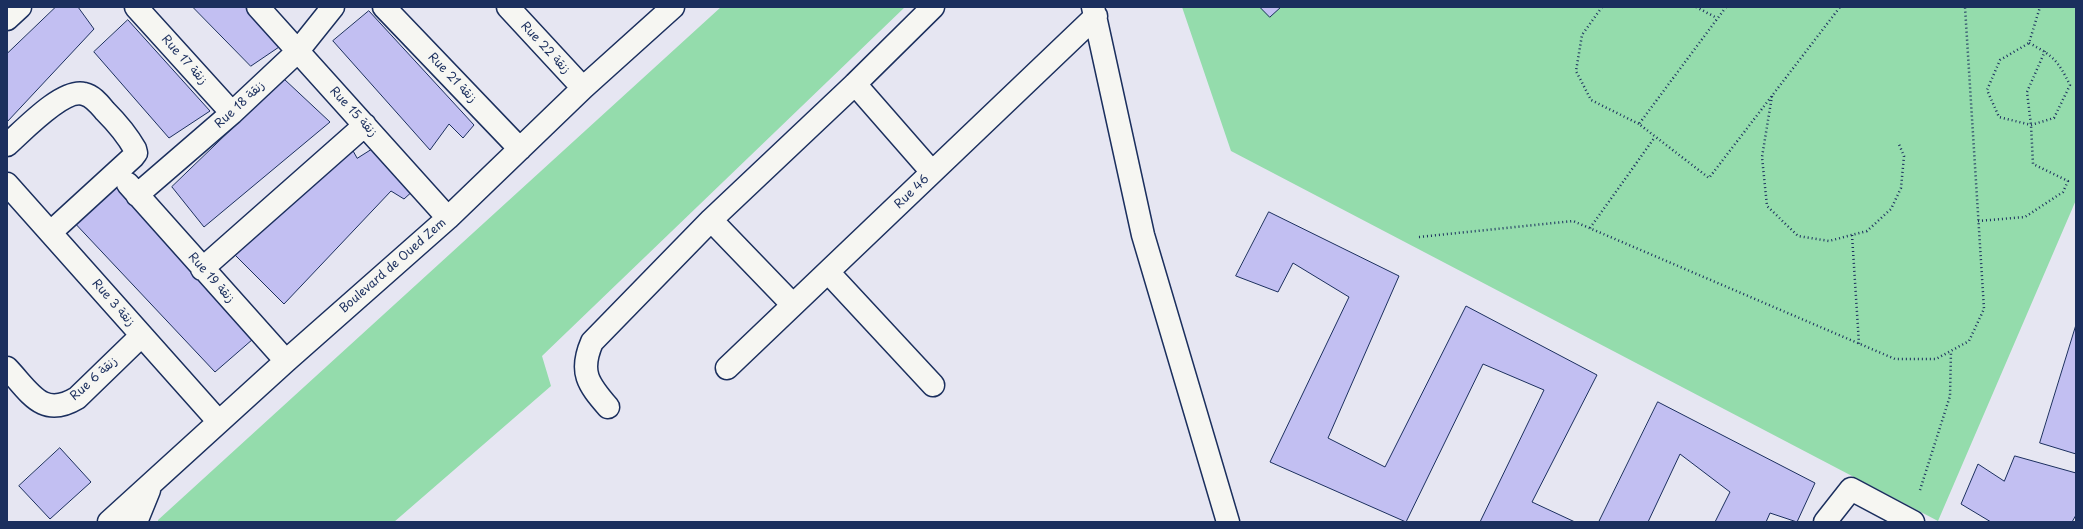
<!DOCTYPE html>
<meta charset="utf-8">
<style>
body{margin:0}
#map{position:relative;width:2083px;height:529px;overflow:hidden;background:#e6e6f2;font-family:"Playpen Sans",sans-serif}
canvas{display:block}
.frame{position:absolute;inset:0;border:8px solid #1b2f5e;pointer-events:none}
</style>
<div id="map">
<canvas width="2083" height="529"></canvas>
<div class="frame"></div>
</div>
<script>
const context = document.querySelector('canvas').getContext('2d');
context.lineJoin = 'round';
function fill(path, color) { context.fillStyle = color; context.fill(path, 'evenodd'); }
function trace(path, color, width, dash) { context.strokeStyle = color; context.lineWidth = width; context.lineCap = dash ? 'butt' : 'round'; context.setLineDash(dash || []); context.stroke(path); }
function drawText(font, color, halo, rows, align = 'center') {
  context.font = font + ' "Playpen Sans","Playpen Sans Arabic",sans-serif'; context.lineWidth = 3; context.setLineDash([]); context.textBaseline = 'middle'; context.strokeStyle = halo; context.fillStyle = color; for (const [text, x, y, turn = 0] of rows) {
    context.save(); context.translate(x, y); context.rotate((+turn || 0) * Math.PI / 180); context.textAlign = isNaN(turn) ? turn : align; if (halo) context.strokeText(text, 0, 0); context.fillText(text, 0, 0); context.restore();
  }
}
fill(new Path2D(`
 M 721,7 L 905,7 L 542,356 L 551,386 L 394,522 L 158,522 L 158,520 Z
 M 1182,7 L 2076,7 L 2076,200 L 1938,521 L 1231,151 Z`), '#94dcac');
const building = new Path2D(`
 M 56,7 L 78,7 L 94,29 L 7,122 L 7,54 Z
 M 193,7 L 249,7 L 282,45 L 251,66 Z
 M 1260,7 L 1281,7 L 1270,17 Z
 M 369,11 L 474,125 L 463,138 L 449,124 L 430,150 L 333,41 Z
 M 128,20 L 210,111 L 169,138 L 94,52 Z
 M 284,79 L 330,122 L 204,227 L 172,187 Z
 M 379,145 L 415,189 L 404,199 L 391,191 L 284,304 L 235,255 L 352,149 L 357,158 Z
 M 116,181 L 253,339 L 215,372 L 70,218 Z
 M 1269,212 L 1399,276 L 1328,438 L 1385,467 L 1466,306 L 1597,375 L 1532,502 L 1575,522 L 1480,522 L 1544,390 L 1483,364 L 1406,522 L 1270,462 L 1349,297 L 1293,263 L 1278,292 L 1236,276 Z
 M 2076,325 L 2076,454 L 2040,443 Z
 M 1658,402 L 1815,483 L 1797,522 L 1770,513 L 1766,522 L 1715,522 L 1730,492 L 1680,454 L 1648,522 L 1599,522 Z
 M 60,448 L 91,482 L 50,519 L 19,486 Z
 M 2015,456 L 2076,473 L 2076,515 L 2072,522 L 1991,522 L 1961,504 L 1978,464 L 2004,481 Z`);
fill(building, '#c2bff2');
trace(building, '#1b2f5e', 1);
const minor = new Path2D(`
 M 136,7 L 232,113
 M 258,7 L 448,218
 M 384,7 L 520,149
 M 508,7 L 583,88
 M 1093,7 L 1143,235 L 1228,522
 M 7,19 L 20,7
 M 855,84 L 932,172
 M 7,145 C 23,131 63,88 84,94 C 93,96 99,104 105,111 C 116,122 127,135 135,149 L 136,153 L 133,157 L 51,232
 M 7,184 L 219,422
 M 128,184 L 286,361
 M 137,195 L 232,113 L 297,52 L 333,7
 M 711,220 L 793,305
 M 202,269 L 365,125
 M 828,272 L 933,385
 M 7,368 C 30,392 42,419 77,398 L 141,336
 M 727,368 L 1096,16
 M 608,407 C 588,384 579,372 592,342 L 711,220 L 855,84 L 933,7
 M 109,522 L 286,361 L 448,218 L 583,88 L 673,7
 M 136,522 L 149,490
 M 1825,522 L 1851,489 L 1913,522`);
trace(minor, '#1b2f5e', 25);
trace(new Path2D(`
 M 1602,7 L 1582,35 L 1576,71 L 1591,100 L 1639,124
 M 1696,7 L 1717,18
 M 1726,7 L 1639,124 L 1709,178 L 1840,7
 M 2029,43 C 2054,56 2058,61 2070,85 L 2054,118 L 2031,125 L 1999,117 L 1987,90 L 2000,60 L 2029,43 L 2040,7
 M 1772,96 L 1762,157 L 1767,206 L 1798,236 L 1829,241 L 1867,231 L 1891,209 L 1901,188 L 1904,156 L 1898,142
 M 1978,221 L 2025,217 L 2063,192 L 2068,181 L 2033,164 L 2031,125 L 2027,92 L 2045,51
 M 1590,228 L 1655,137
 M 1852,235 L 1859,344
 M 1419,237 L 1573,221 L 1895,359 L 1936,359 L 1969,341 L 1984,309 L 1965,7
 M 1920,490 L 1950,396 L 1951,351`), '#1b2f5e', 2.5, [1, 3]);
trace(minor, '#f6f6f2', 22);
drawText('12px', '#1b2f5e', '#f6f6f2', [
 ["Rue 22 زنقة",545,48,47],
 ["Rue 17 زنقة",184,60,48],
 ["Rue 21 زنقة",452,78,46],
 ["Rue 18 زنقة",240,105,-43],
 ["Rue 15 زنقة",353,112,47],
 ["Rue 46",912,192,-44],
 ["Boulevard de Oued Zem",393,266,-41],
 ["Rue 19 زنقة",211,278,48],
 ["Rue 3 زنقة",113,303,49],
 ["Rue 6 زنقة",94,379,-42]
]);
</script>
